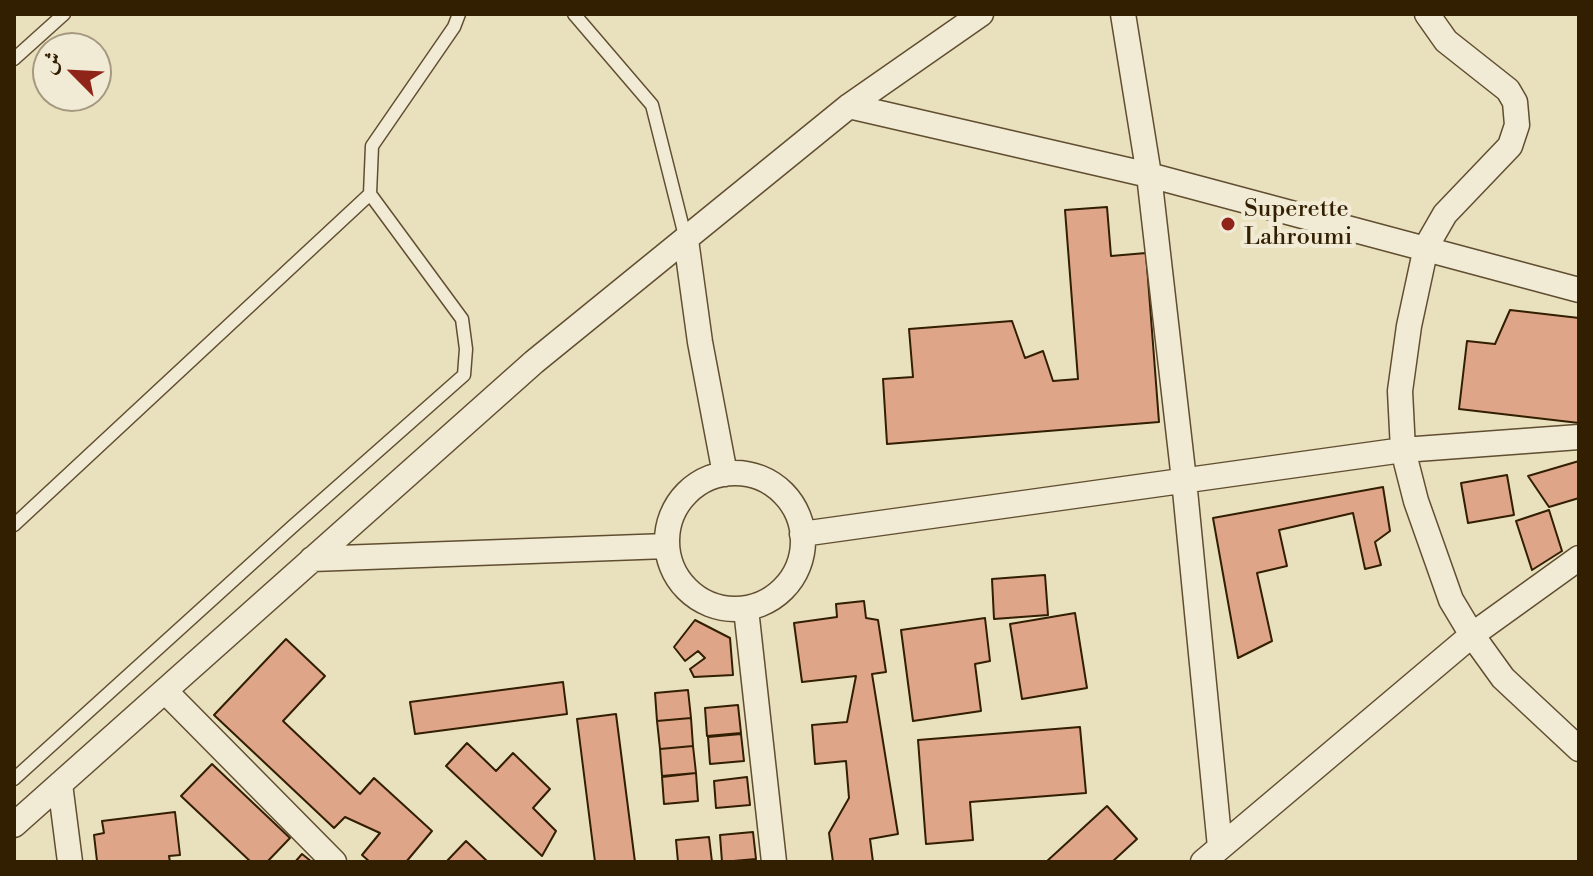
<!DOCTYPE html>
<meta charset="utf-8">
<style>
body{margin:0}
#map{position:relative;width:1593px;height:876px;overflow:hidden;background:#e9e0be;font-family:"Libre Bodoni",Amiri,serif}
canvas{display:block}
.frame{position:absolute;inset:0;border:16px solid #321e01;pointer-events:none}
.north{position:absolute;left:32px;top:32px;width:80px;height:80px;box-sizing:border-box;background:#f1ebd5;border:2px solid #a59980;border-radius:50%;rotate:294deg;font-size:22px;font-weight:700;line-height:32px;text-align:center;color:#321e01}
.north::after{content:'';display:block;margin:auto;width:28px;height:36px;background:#8f2418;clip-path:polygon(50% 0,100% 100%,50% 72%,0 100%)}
</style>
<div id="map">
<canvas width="1593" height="876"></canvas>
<div class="frame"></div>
<div class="north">ش</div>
</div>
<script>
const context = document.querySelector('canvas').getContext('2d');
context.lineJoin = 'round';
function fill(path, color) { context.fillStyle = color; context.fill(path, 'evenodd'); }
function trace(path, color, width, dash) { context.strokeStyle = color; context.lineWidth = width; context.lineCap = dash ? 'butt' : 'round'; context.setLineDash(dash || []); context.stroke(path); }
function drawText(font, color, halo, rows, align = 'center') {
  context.font = font + ' "Libre Bodoni",serif'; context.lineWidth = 8; context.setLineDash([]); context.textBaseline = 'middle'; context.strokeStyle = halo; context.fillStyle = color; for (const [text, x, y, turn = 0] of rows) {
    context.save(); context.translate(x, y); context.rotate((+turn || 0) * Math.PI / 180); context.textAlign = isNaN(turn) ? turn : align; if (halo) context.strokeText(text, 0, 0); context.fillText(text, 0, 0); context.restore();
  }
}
const building = new Path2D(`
 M 1107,207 L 1111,256 L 1146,253 L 1159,422 L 887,444 L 883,379 L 913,377 L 909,329 L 1012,321 L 1025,358 L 1043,351 L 1053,381 L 1078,379 L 1065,210 Z
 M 1510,310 L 1579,318 L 1579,423 L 1459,409 L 1467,341 L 1495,344 Z
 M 1579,461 L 1579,498 L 1549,507 L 1528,476 Z
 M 1507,475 L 1514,515 L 1468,523 L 1461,483 Z
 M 1383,487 L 1390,531 L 1375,542 L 1381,565 L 1365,569 L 1353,513 L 1279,530 L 1287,566 L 1257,573 L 1272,641 L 1238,658 L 1213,518 Z
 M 1549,510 L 1562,551 L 1532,570 L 1516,521 Z
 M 1045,575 L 1048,615 L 994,619 L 992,579 Z
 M 864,601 L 866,618 L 878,620 L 886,672 L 872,674 L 898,834 L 870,839 L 873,862 L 833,862 L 829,833 L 849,798 L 846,761 L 815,764 L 812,725 L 847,722 L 856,676 L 802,682 L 794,623 L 837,617 L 836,604 Z
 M 1075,613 L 1087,688 L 1022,699 L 1010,624 Z
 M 985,618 L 990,661 L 975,664 L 981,711 L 913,721 L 901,630 Z
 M 695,620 L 730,638 L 733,675 L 694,677 L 690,669 L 705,658 L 698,651 L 685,661 L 674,647 Z
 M 286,639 L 325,676 L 283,721 L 360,794 L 374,778 L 432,831 L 406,862 L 370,862 L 362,855 L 380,833 L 345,817 L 334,828 L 214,715 Z
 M 563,682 L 567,714 L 415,734 L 410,702 Z
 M 688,690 L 691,718 L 657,721 L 655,693 Z
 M 738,705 L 741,733 L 707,736 L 705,708 Z
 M 616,714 L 635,862 L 595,862 L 577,719 Z
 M 691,718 L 693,746 L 660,749 L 657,721 Z
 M 1080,727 L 1086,793 L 970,802 L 973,840 L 926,844 L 918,740 Z
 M 741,734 L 744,761 L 710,764 L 708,737 Z
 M 467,743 L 496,771 L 513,753 L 550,789 L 533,808 L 556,831 L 542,856 L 446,766 Z
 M 693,746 L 696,773 L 662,776 L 660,749 Z
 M 212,764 L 290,838 L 267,862 L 251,862 L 181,796 Z
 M 696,773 L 698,801 L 664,804 L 662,777 Z
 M 747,777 L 750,805 L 716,808 L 714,781 Z
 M 1107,806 L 1137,839 L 1112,862 L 1046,862 Z
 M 175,812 L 180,855 L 169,856 L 170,862 L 92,862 L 97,861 L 94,835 L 104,833 L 102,821 Z
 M 753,832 L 756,859 L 722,862 L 720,835 Z
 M 709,837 L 712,862 L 678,862 L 676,840 Z
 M 466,841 L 488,862 L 446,862 Z
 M 302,854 L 312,862 L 295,862 Z`);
fill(building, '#dea589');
trace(building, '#321e01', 2);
const service = new Path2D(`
 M 574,14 L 652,105 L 686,240
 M 14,59 L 64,14
 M 14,525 L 370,194 L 372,146 L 454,27 L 459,14
 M 14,779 L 292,527 L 464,375 L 466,349 L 462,319 L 370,194`);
const minor = new Path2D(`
 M 1123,14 L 1149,175 L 1184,480 L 1220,847
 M 1427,14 L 1446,41 L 1508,90 L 1515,102 L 1517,125 L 1510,146 L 1445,214 L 1426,247 L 1409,326 L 1400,391 L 1403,450 L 1416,501 L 1451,600 L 1472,635 L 1503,678 L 1579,749
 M 849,106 L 1149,175 L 1579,290
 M 686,240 L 700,342 L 725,474
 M667 541a68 68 0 1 1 136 0a68 68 0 1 1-136 0Z
 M 802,534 L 1403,450 L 1579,437
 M 312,559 L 667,546
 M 746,609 L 774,862
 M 165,691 L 334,862
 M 60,784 L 70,862
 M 14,825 L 534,362 L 849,106 L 981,14
 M 1203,862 L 1472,635 L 1579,558`);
trace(service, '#604e30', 15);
trace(minor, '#604e30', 27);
trace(service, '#f1ebd5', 12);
trace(minor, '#f1ebd5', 24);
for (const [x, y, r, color] of [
 [1228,224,8,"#8f2418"]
]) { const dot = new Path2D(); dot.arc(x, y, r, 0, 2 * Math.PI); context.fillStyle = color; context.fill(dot); trace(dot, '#f1ebd5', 3); }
drawText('24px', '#321e01', '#f1ebd5', [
 ["Superette",1244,210],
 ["Lahroumi",1244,238]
], 'left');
</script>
